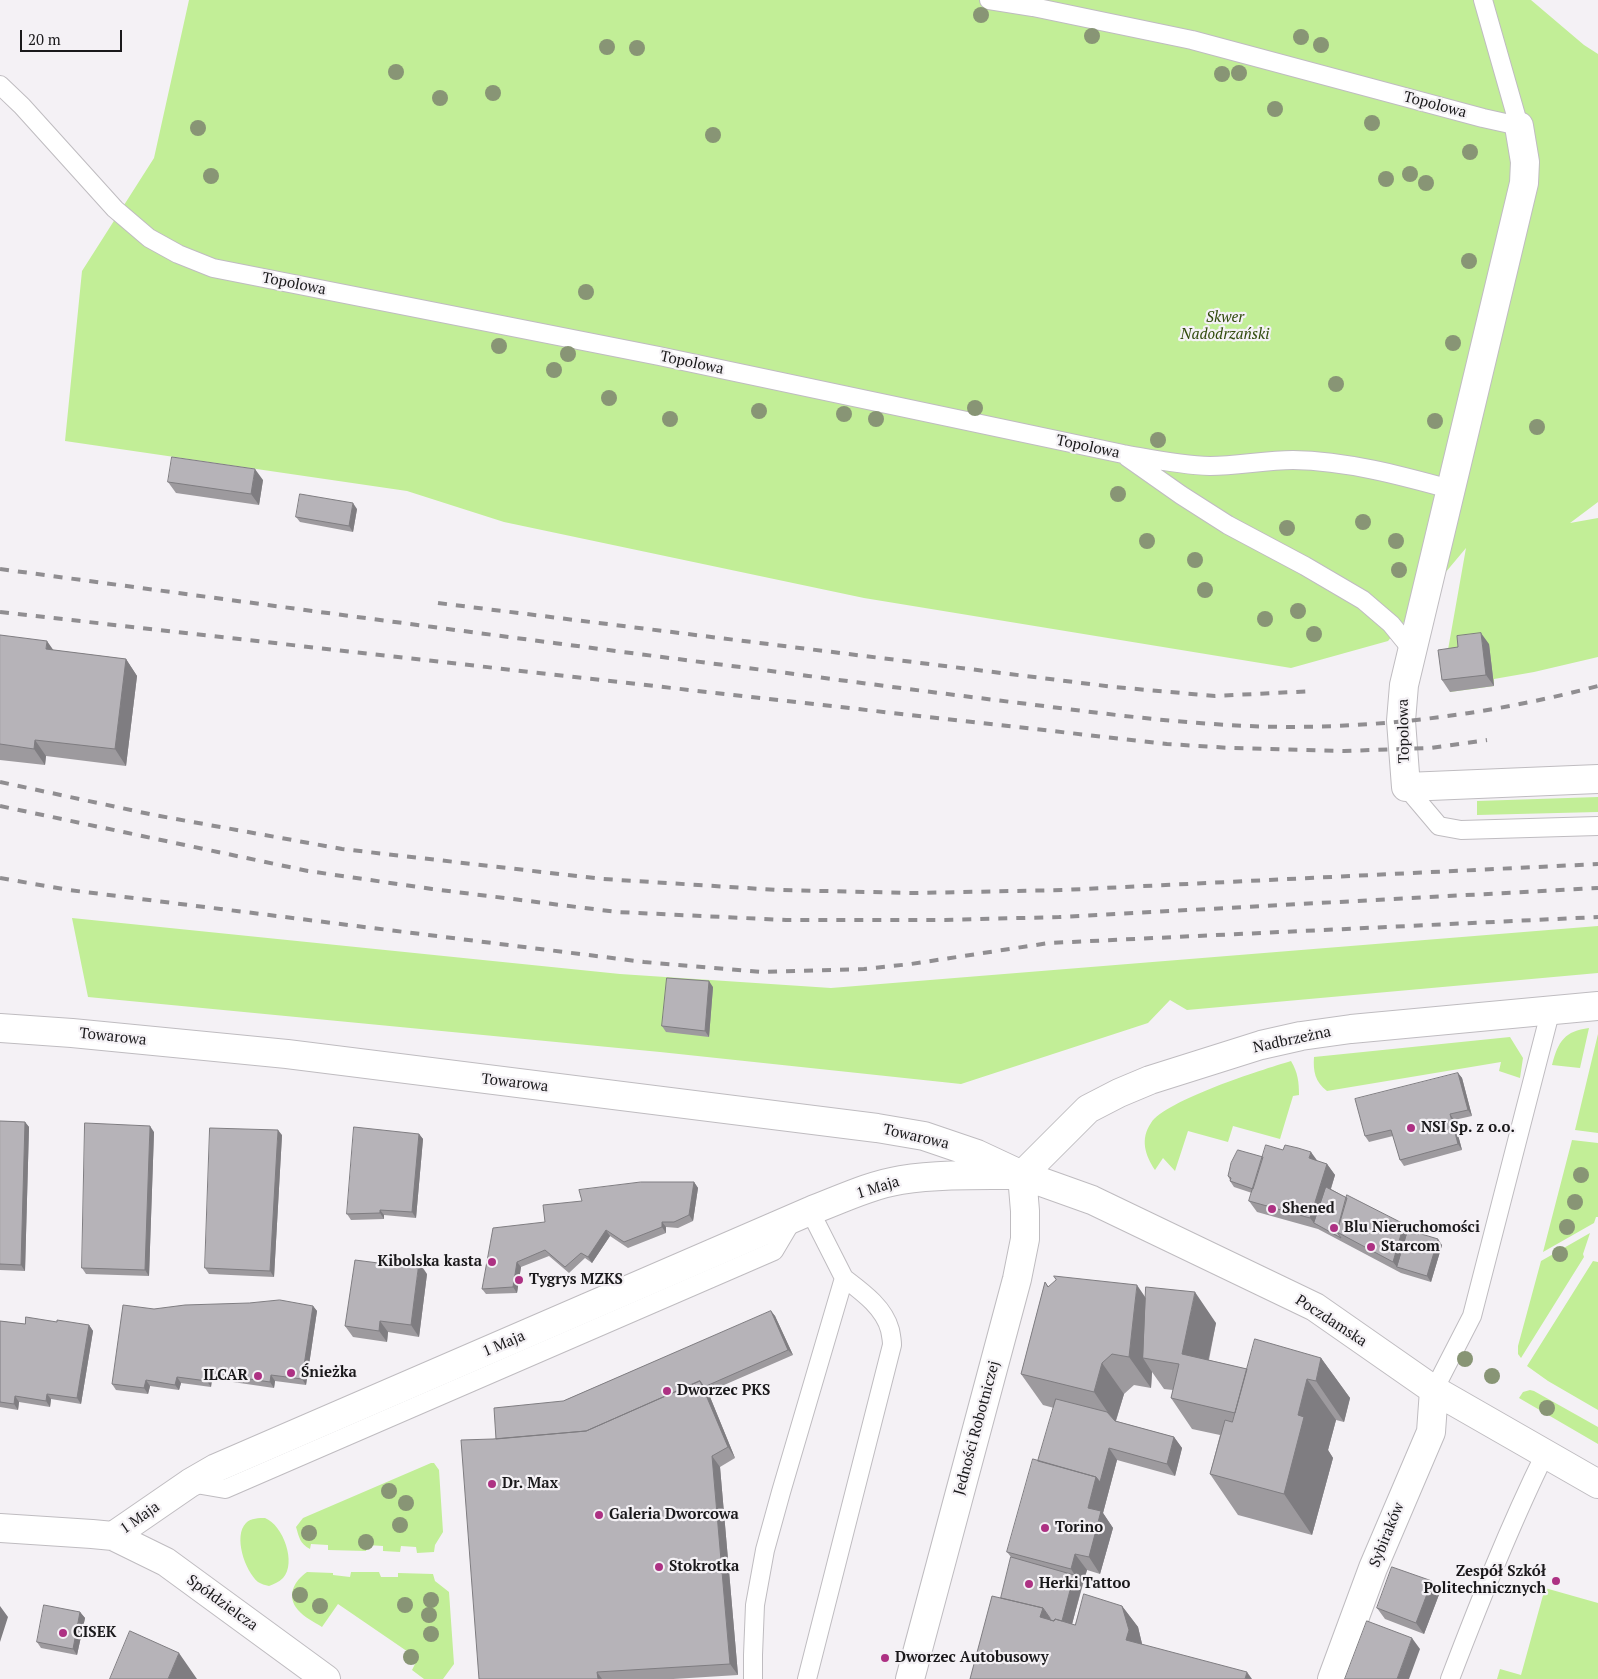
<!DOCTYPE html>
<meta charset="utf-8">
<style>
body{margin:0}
#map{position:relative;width:1598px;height:1679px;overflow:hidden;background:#f4f1f5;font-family:"PT Serif",serif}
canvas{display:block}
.scale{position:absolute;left:20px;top:30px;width:102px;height:22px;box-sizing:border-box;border:2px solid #1a191b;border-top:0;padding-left:6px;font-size:15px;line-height:18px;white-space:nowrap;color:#1a191b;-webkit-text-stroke:4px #f4f1f5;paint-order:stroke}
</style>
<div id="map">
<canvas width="1598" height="1679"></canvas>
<div class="scale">20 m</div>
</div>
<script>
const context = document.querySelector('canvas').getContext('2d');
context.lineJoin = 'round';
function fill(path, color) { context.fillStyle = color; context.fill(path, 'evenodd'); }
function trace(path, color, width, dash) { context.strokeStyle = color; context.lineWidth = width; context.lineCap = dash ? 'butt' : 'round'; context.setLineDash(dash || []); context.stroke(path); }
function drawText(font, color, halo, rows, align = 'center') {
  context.font = font + ' "PT Serif",serif'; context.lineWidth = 4.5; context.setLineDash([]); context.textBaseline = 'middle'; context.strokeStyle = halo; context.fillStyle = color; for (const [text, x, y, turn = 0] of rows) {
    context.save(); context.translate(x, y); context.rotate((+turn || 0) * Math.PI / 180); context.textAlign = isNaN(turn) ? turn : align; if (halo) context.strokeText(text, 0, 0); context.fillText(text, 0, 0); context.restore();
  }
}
fill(new Path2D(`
 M 189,0 L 1531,0 L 1584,45 L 1598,54 L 1598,502 L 1570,523 L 1598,518 L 1598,657 L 1534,672 L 1494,679 L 1494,686 L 1450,692 L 1446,661 L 1466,548 L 1388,641 L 1291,668 L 864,598 L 504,522 L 407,491 L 65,441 L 82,271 L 154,158 Z
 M 1598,797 L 1598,812 L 1477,815 L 1477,801 Z
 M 72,918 L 620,974 L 831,988 L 1598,926 L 1598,973 L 1187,1010 L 1170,1000 L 1148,1023 L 961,1084 L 660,1052 L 88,997 Z
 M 1589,1028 L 1580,1068 L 1552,1065 C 1558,1041 1565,1031 1589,1028 Z
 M 1598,1034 L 1598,1133 L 1575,1130 Z
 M 1510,1037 L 1523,1058 L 1520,1078 L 1499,1071 L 1501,1062 L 1327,1091 C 1315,1082 1313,1071 1314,1057 Z
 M 1291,1061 C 1298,1073 1299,1082 1299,1095 L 1293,1096 L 1280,1139 L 1233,1126 L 1228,1142 L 1188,1131 L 1175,1171 L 1163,1158 L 1155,1170 C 1145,1155 1140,1139 1151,1123 C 1166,1100 1261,1070 1291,1061 Z
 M 1572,1140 L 1598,1143 L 1598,1217 L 1596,1217 L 1594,1223 L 1543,1252 Z
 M 1590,1233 L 1583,1254 L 1584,1257 L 1521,1358 L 1518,1354 L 1518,1346 L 1541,1261 Z
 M 1593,1261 L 1598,1262 L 1598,1410 L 1548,1381 L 1527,1366 Z
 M 1530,1390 L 1534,1391 L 1598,1427 L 1598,1444 L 1519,1398 L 1523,1392 Z
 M 431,1463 L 434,1463 L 439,1470 L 443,1532 L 435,1545 L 434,1552 L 417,1553 L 416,1547 L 401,1546 L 400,1552 L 383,1551 L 383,1546 L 367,1545 L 366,1551 L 328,1550 L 328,1545 L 311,1544 L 310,1549 C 300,1544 299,1537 296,1527 L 303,1518 Z
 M 265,1518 C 283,1525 297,1563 283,1578 C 279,1582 274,1584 269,1586 C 265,1585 261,1584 258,1582 C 245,1571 233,1536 246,1523 C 251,1518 259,1518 265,1518 Z
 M 307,1572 L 333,1573 L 333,1575 L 350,1577 L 351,1572 L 379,1572 L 381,1577 L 398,1577 L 398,1573 L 433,1574 L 435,1581 L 449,1592 L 454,1664 L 443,1679 L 424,1679 L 412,1670 L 415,1664 L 414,1656 L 338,1604 L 322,1627 C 314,1622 304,1617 298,1610 C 286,1596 294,1581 307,1572 Z
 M 1545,1588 L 1598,1603 L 1598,1679 L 1497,1679 L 1500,1669 L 1521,1675 Z`), '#c2ee97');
const lane = new Path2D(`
 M 989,0 L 1033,7 L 1192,40 L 1483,118 L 1519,126 L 1483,0
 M 0,85 L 22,106 L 115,209 L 149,238 L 178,254 L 213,268 L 659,356 L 1123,454 C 1152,459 1180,465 1210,466 C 1238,466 1265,460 1293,460 C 1347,461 1399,475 1450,489
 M 1127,457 L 1181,495 L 1228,525 L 1305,566 L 1363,600 L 1391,624 L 1413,651
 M 1406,787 L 1439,826 L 1461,830 L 1598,826
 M 1434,1390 L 1472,1316 L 1551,1009
 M 190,1483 L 225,1489 L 774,1251 L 793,1219
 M 753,1679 L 753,1655 L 755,1605 L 765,1550 L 781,1492 L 844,1278 L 810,1211
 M 807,1679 L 892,1345 C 892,1340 891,1335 890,1330 C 884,1307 861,1291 844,1278
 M 1450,1679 C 1479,1603 1509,1527 1545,1454`);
const street = new Path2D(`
 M 1519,126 L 1525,162 L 1524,183 L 1404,685 L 1401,721 L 1406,787 L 1598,779
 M 0,1028 L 72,1033 L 287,1054 L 877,1128 L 924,1136 L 977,1154 L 1022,1175 L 1092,1200 L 1315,1307 L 1434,1390 L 1598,1484
 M 1022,1175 L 1088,1109 L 1119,1093 L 1150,1080 L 1261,1045 L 1301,1036 L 1351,1029 L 1598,1006
 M 0,1528 L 92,1534 L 113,1536 L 166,1562 L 326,1679
 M 113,1536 L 190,1483 L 216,1468 L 810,1211 C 839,1200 870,1185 901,1180 C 938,1174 978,1175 1016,1175
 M 910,1679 L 1017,1279 L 1025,1239 L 1025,1211 L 1022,1175
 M 1332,1679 L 1373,1568 L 1431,1432 L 1434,1390`);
trace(lane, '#bfbcc0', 20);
trace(street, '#bfbcc0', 30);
trace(lane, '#fff', 18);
trace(street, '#fff', 28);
trace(new Path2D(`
 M 0,569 C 260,604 519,639 779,672 C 862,683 945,694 1028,704 C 1113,715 1199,726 1286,727 C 1392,727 1496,713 1598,686
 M 438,603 L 1114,687 L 1215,696 L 1314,691
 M 0,612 L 1167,744 L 1231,748 L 1344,751 L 1430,748 L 1487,740
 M 0,782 L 154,815 L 342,849 L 603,879 L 778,890 L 915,893 L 1063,890 L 1598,864
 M 0,806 L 308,871 L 432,889 L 617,912 L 786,920 L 945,920 L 1059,917 L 1598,888
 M 0,878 L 69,890 L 644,962 L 762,972 L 864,969 L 911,964 L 1049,943 L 1598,917`), '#908e91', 4, [9, 9]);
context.fillStyle = '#889575';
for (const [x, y] of [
 [981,15],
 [1092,36],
 [1301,37],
 [1321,45],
 [607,47],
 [637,48],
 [396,72],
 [1239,73],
 [1222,74],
 [493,93],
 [440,98],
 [1275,109],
 [1372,123],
 [198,128],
 [713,135],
 [1470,152],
 [1410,174],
 [211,176],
 [1386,179],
 [1426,183],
 [1469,261],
 [586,292],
 [1453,343],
 [499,346],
 [568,354],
 [554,370],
 [1336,384],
 [609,398],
 [975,408],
 [759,411],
 [844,414],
 [670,419],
 [876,419],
 [1435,421],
 [1537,427],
 [1158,440],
 [1118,494],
 [1363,522],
 [1287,528],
 [1147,541],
 [1396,541],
 [1195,560],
 [1399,570],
 [1205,590],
 [1298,611],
 [1265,619],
 [1314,634],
 [1581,1175],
 [1575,1202],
 [1567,1227],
 [1560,1254],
 [1465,1359],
 [1492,1376],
 [1547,1408],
 [389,1491],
 [406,1503],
 [400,1525],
 [309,1533],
 [366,1542],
 [300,1595],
 [431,1600],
 [405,1605],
 [320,1606],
 [429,1615],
 [431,1634],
 [411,1657]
]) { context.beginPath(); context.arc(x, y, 8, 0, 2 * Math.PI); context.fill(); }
fill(new Path2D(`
 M 263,480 L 259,505 L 176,493 L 168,482 Z
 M 357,509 L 353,532 L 300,522 L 296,517 Z
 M 0,635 L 53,650 L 126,659 L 137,676 L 126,766 L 46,756 L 45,765 L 0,760 Z
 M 1489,644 L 1494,686 L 1450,692 L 1442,680 Z
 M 713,987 L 709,1037 L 666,1032 L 662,1026 Z
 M 1458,1073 L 1462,1078 L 1472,1116 L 1454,1120 L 1462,1150 L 1404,1166 L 1400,1160 L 1393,1136 L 1369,1142 L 1365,1136 Z
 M 0,1121 L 25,1122 L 29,1127 L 25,1271 L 0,1270 Z
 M 154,1132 L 149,1276 L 86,1274 L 82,1268 Z
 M 419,1134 L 423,1139 L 416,1218 L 384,1215 L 384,1219 L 351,1220 L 347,1214 Z
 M 282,1135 L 274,1277 L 209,1274 L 205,1268 Z
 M 1263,1157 L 1317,1161 L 1327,1164 L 1335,1175 L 1331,1189 L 1347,1198 L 1404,1224 L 1408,1230 L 1442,1245 L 1431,1282 L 1401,1273 L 1318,1229 L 1257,1212 L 1249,1201 L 1252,1193 L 1234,1187 L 1230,1181 L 1230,1180 L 1228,1176 Z
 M 694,1182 L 698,1188 L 693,1221 L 678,1228 L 666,1227 L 666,1233 L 628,1248 L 610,1236 L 592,1263 L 585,1258 L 569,1273 L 549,1256 L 521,1267 L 517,1293 L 486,1294 L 482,1289 L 582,1201 Z
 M 427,1274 L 419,1337 L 388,1332 L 387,1342 L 353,1337 L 345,1326 Z
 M 1045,1282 L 1048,1286 L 1146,1298 L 1216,1323 L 1209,1360 L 1247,1369 L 1321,1358 L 1350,1398 L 1344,1422 L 1336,1420 L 1328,1450 L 1333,1458 L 1312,1535 L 1238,1515 L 1210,1474 L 1220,1435 L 1192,1429 L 1171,1398 L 1173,1390 L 1164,1389 L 1152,1372 L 1151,1388 L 1134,1385 L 1124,1394 L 1116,1421 L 1174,1437 L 1182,1448 L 1175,1476 L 1117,1460 L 1103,1513 L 1113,1528 L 1100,1574 L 1087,1570 L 1072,1624 L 1075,1625 L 1122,1606 L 1138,1627 L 1142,1644 L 970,1679 L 1001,1598 L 1011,1557 L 1007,1552 L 1038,1461 L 1054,1408 L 1043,1405 L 1021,1374 Z
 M 313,1306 L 317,1311 L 306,1385 L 275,1381 L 274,1388 L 212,1379 L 211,1387 L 181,1383 L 179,1390 L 150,1386 L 148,1394 L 116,1390 L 112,1384 L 154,1309 Z
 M 771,1311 L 775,1316 L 793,1355 L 708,1392 L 735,1458 L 720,1467 L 738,1675 L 673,1679 L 479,1679 L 496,1439 L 563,1401 Z
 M 0,1321 L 25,1324 L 57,1322 L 89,1325 L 93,1331 L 81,1404 L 51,1399 L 50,1407 L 19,1402 L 18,1410 L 0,1407 Z
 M 1440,1592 L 1424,1634 L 1385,1619 L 1377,1608 Z
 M 80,1612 L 85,1618 L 77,1655 L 41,1648 L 37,1642 Z`), '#9d9a9e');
fill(new Path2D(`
 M 255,469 L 263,480 L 259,505 L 251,494 Z
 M 353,503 L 357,509 L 353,532 L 349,526 Z
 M 1481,633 L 1489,644 L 1494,686 L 1486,675 Z
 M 47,641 L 59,658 L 46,649 Z
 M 126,659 L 137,676 L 126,766 L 115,749 Z
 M 35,740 L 46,756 L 45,765 L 34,749 Z
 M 709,981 L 713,987 L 709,1037 L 705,1031 Z
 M 1458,1073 L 1462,1078 L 1472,1116 L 1468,1110 Z
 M 1450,1114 L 1454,1120 L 1462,1150 L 1458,1144 Z
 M 25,1122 L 29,1127 L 25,1271 L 21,1265 Z
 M 150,1126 L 154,1132 L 149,1276 L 145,1270 Z
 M 278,1130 L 282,1135 L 274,1277 L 270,1271 Z
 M 419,1134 L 423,1139 L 416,1218 L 412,1212 Z
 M 1311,1152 L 1319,1163 L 1309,1158 Z
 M 1327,1164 L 1335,1175 L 1319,1226 L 1314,1223 L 1310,1218 Z
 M 694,1182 L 698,1188 L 693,1221 L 689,1215 Z
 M 380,1210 L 384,1215 L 384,1219 L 380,1213 Z
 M 662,1222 L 666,1227 L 666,1233 L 662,1227 Z
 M 1404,1224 L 1412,1236 L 1397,1267 L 1393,1262 Z
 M 606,1230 L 610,1236 L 592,1263 L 588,1257 Z
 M 1438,1239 L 1442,1245 L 1431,1282 L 1427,1276 Z
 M 419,1262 L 427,1274 L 419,1337 L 411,1325 Z
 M 517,1262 L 521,1267 L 517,1293 L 513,1287 Z
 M 1137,1285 L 1158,1316 L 1143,1358 L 1152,1372 L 1151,1388 L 1129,1357 Z
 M 1195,1292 L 1216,1323 L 1203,1385 L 1182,1354 Z
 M 313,1306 L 317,1311 L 306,1385 L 302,1379 Z
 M 771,1311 L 775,1316 L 793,1355 L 788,1350 Z
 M 380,1321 L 388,1332 L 387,1342 L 379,1331 Z
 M 89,1325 L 93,1331 L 81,1404 L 77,1398 Z
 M 1321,1358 L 1350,1398 L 1344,1422 L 1316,1381 Z
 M 1102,1363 L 1124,1394 L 1115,1423 L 1094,1392 Z
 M 208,1373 L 212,1379 L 211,1387 L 207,1381 Z
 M 271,1375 L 275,1381 L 274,1388 L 270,1382 Z
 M 177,1377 L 181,1383 L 179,1390 L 175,1385 Z
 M 1307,1379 L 1336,1420 L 1328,1450 L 1333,1458 L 1312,1535 L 1284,1494 L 1298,1415 Z
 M 146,1380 L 150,1386 L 148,1394 L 144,1388 Z
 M 700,1381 L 708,1392 L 735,1458 L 728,1447 Z
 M 47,1394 L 51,1399 L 50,1407 L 46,1401 Z
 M 15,1396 L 19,1402 L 18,1410 L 14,1404 Z
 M 1174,1437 L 1182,1448 L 1175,1476 L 1167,1464 Z
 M 1109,1448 L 1117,1460 L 1103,1513 L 1113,1528 L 1100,1574 L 1089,1557 L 1088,1508 L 1096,1477 Z
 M 712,1456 L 720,1467 L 738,1675 L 730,1664 Z
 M 1075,1554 L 1087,1570 L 1082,1586 L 1071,1569 Z
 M 1074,1575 L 1082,1586 L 1069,1636 L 1061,1625 Z
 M 1432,1581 L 1440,1592 L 1424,1634 L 1416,1623 Z
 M 0,1606 L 8,1617 L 0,1642 Z
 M 1122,1606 L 1138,1627 L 1144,1652 L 1126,1640 Z
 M 1043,1608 L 1053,1623 L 1040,1617 Z
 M 80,1612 L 85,1618 L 77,1655 L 73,1649 Z
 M 1412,1638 L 1420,1649 L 1409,1679 L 1397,1679 Z
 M 179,1653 L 197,1679 L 168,1679 Z
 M 597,1672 L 602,1679 L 598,1679 Z
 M 1247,1672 L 1252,1679 L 1245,1679 Z`), '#7f7d81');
const building = new Path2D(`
 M 172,457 L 255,469 L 251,494 L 168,482 Z
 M 300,494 L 353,503 L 349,526 L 296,517 Z
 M 1481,633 L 1486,675 L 1442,680 L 1438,650 L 1458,647 L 1457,636 Z
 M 0,635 L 47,641 L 46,649 L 126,659 L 115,749 L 35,740 L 34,749 L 0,744 Z
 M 667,978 L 709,981 L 705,1031 L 662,1026 Z
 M 1458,1073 L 1468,1110 L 1450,1114 L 1458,1144 L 1400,1160 L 1391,1130 L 1365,1136 L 1355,1099 Z
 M 0,1121 L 25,1122 L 21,1265 L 0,1264 Z
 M 85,1123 L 150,1126 L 145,1270 L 82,1268 Z
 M 354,1127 L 419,1134 L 412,1212 L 380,1210 L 380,1213 L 347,1214 Z
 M 210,1128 L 278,1130 L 270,1271 L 205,1268 Z
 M 1266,1145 L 1283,1150 L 1285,1145 L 1298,1148 L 1311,1152 L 1309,1158 L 1327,1164 L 1310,1218 L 1249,1201 Z
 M 1238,1150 L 1263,1157 L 1253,1189 L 1230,1181 L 1231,1178 L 1228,1176 L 1231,1163 Z
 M 641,1182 L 694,1182 L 689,1215 L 674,1222 L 662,1222 L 662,1227 L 624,1242 L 606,1230 L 588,1257 L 581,1253 L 565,1267 L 545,1250 L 517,1262 L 513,1287 L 482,1289 L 493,1228 L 545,1222 L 543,1205 L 582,1201 L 579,1190 Z
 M 1326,1187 L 1347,1198 L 1337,1232 L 1341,1238 L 1314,1223 Z
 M 1347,1195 L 1404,1224 L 1393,1262 L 1337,1232 Z
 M 1408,1230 L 1438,1239 L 1427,1276 L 1397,1267 Z
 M 387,1257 L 419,1262 L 411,1325 L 380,1321 L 379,1331 L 345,1326 L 355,1260 L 386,1264 Z
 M 1054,1276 L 1137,1285 L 1129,1357 L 1112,1354 L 1102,1363 L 1094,1392 L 1021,1374 L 1045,1282 L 1048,1287 L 1056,1280 Z
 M 1146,1287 L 1195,1292 L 1182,1354 L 1247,1369 L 1235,1413 L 1171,1398 L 1179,1364 L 1143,1358 Z
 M 280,1300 L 313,1306 L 302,1379 L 271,1375 L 270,1382 L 208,1373 L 207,1381 L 177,1377 L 175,1385 L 146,1380 L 144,1388 L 112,1384 L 123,1305 L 154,1309 L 185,1305 L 249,1303 Z
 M 771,1311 L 788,1350 L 704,1387 L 700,1381 L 586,1431 L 496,1439 L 494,1408 L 563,1401 Z
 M 26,1317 L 57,1322 L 57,1320 L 89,1325 L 77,1398 L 47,1394 L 46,1401 L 15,1396 L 14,1404 L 0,1402 L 0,1321 L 25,1324 Z
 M 1255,1339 L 1321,1358 L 1316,1381 L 1307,1379 L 1298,1415 L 1304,1417 L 1284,1494 L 1210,1474 L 1225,1420 L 1232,1422 Z
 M 700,1381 L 728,1447 L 712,1456 L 730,1664 L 597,1672 L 598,1679 L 479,1679 L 461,1440 L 493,1439 L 586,1431 Z
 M 1056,1399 L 1107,1412 L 1115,1421 L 1174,1437 L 1167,1464 L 1109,1448 L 1100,1482 L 1096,1477 L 1038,1461 Z
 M 1033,1459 L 1096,1477 L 1088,1508 L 1101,1511 L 1089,1557 L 1075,1554 L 1071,1569 L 1007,1552 Z
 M 1011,1557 L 1074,1575 L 1062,1621 L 1055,1619 L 1054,1621 L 1050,1620 L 1050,1618 L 1043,1608 L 1001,1598 Z
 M 1392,1567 L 1432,1581 L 1416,1623 L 1377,1608 Z
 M 1084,1594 L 1122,1606 L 1129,1630 L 1126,1640 L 1247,1672 L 1245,1679 L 970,1679 L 992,1596 L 1043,1608 L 1040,1617 L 1054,1621 L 1055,1619 L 1075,1625 Z
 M 44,1605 L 80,1612 L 73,1649 L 37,1642 Z
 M 1367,1621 L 1412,1638 L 1397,1679 L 1345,1679 Z
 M 130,1631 L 179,1653 L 168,1679 L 110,1679 Z`);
fill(building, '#b6b3b8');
trace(building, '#7f7d81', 1);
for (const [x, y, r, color] of [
 [1411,1128,5,"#ad3183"],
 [1272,1209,5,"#ad3183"],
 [1334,1228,5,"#ad3183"],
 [1371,1247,5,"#ad3183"],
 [492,1262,5,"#ad3183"],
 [519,1280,5,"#ad3183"],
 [291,1373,5,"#ad3183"],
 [258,1376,5,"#ad3183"],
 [667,1391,5,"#ad3183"],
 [492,1484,5,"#ad3183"],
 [599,1515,5,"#ad3183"],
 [1045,1528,5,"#ad3183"],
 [659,1567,5,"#ad3183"],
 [1556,1581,5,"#ad3183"],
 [1029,1584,5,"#ad3183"],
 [63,1633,5,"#ad3183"],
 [885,1658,5,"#ad3183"]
]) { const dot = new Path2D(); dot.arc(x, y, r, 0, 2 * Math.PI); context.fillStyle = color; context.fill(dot); trace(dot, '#f4f1f5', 2); }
drawText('15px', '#1a191b', '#f4f1f5', [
 ["Topolowa",1435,105,15],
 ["Topolowa",294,284,11],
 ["Topolowa",692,363,12],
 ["Topolowa",1088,447,12],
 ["Topolowa",1404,731,-91],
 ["Towarowa",113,1037,6],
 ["Nadbrzeżna",1292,1040,-12],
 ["Towarowa",515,1083,7],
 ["Towarowa",916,1137,13],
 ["1 Maja",878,1188,-17],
 ["Poczdamska",1331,1321,33],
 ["1 Maja",504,1344,-23],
 ["Jedności Robotniczej",977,1428,-75],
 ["1 Maja",140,1518,-35],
 ["Sybiraków",1387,1535,-68],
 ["Spółdzielcza",222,1603,36]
]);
drawText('italic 15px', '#304a0c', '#f4f1f5', [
 ["Skwer",1225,318],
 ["Nadodrzański",1225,335]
]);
drawText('bold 15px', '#1a191b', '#f4f1f5', [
 ["NSI Sp. z o.o.",1421,1128],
 ["Shened",1282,1209],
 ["Blu Nieruchomości",1344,1228],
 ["Starcom",1381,1247],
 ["Kibolska kasta",482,1262,"right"],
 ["Tygrys MZKS",529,1280],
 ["Śnieżka",301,1373],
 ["ILCAR",248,1376,"right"],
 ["Dworzec PKS",677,1391],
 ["Dr. Max",502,1484],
 ["Galeria Dworcowa",609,1515],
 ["Torino",1055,1528],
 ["Stokrotka",669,1567],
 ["Zespół Szkół",1546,1572,"right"],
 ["Politechnicznych",1546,1589,"right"],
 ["Herki Tattoo",1039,1584],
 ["CISEK",73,1633],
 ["Dworzec Autobusowy",895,1658]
], 'left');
</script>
